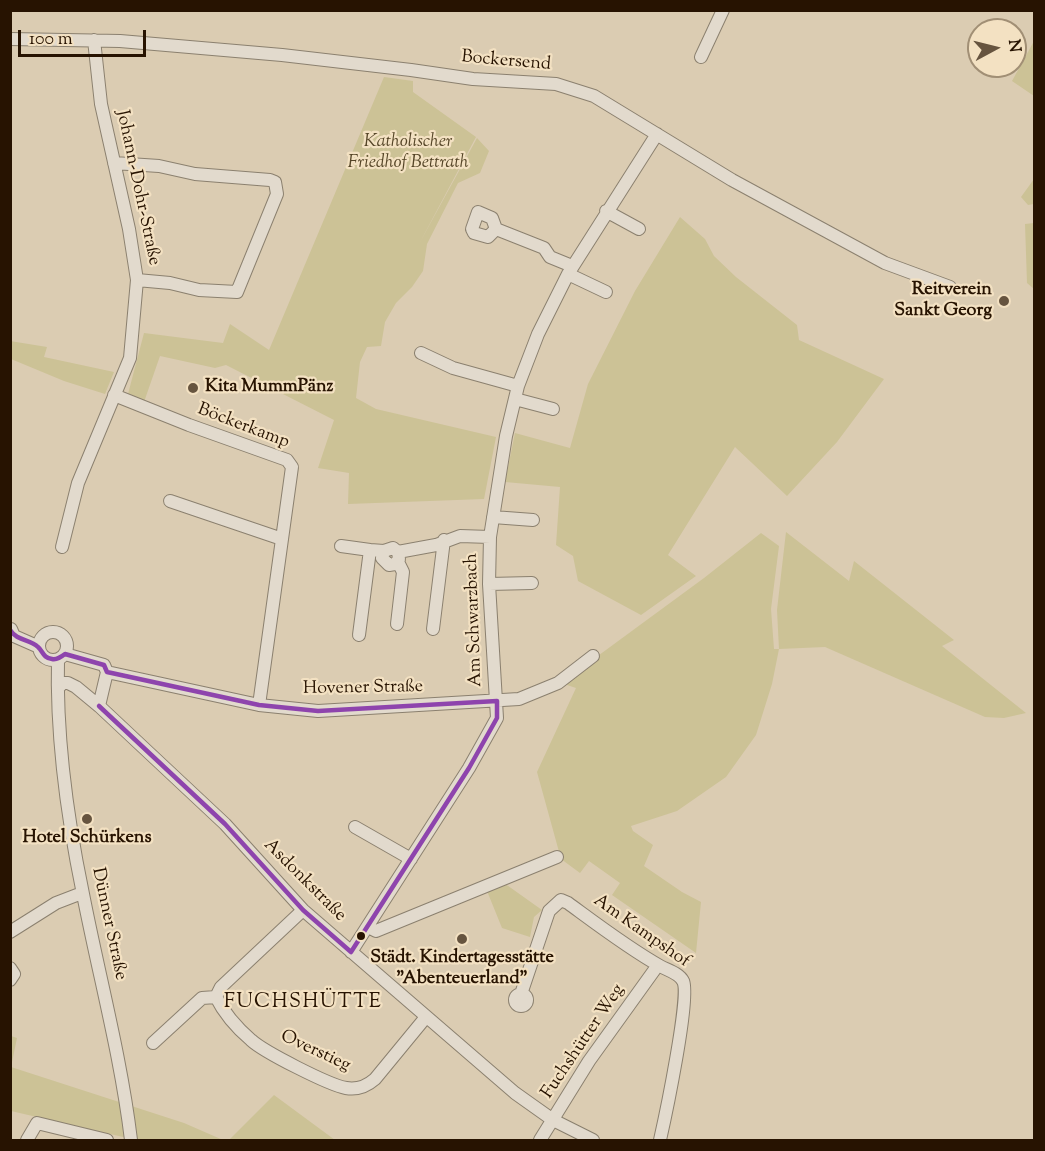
<!DOCTYPE html>
<meta charset="utf-8">
<style>
body{margin:0}
#map{position:relative;width:1045px;height:1151px;overflow:hidden;background:#dbccb2;font-family:"Sorts Mill Goudy",serif}
canvas{display:block}
.frame{position:absolute;inset:0;border:12px solid #271301;pointer-events:none}
.north{position:absolute;left:967px;top:18px;width:60px;height:60px;box-sizing:border-box;background:#f3e1c2;border:2px solid #a18f75;border-radius:50%;rotate:83deg;font-size:16px;font-weight:700;line-height:24px;text-align:center;color:#271301}
.north::after{content:'';display:block;margin:auto;width:21px;height:27px;background:#66543f;clip-path:polygon(50% 0,100% 100%,50% 72%,0 100%)}
.scale{position:absolute;left:18px;top:30px;width:128px;height:27px;box-sizing:border-box;border:3px solid #271301;border-top:0;padding-left:8px;font-size:18px;line-height:21px;white-space:nowrap;color:#271301;-webkit-text-stroke:4px #f3e1c2;paint-order:stroke}
</style>
<div id="map">
<canvas width="1045" height="1151"></canvas>
<div class="frame"></div>
<div class="north">N</div>
<div class="scale">100 m</div>
</div>
<script>
const context = document.querySelector('canvas').getContext('2d');
context.lineJoin = 'round';
function fill(path, color) { context.fillStyle = color; context.fill(path, 'evenodd'); }
function trace(path, color, width, dash) { context.strokeStyle = color; context.lineWidth = width; context.lineCap = dash ? 'butt' : 'round'; context.setLineDash(dash || []); context.stroke(path); }
function drawText(font, color, halo, rows, align = 'center') {
  context.font = font + ' "Sorts Mill Goudy",serif'; context.lineWidth = 4.5; context.setLineDash([]); context.textBaseline = 'middle'; context.strokeStyle = halo; context.fillStyle = color; for (const [text, x, y, turn = 0] of rows) {
    context.save(); context.translate(x, y); context.rotate((+turn || 0) * Math.PI / 180); context.textAlign = isNaN(turn) ? turn : align; if (halo) context.strokeText(text, 0, 0); context.fillText(text, 0, 0); context.restore();
  }
}
fill(new Path2D(`
 M 1034,41 L 1034,96 L 1012,81 Z
 M 384,77 L 413,81 L 413,92 L 476,137 L 419,244 L 477,138 L 489,151 L 480,173 L 458,183 L 427,244 L 423,271 L 412,287 L 396,303 L 385,322 L 381,346 L 367,347 L 360,362 L 356,398 L 376,409 L 496,437 L 484,499 L 348,504 L 349,473 L 318,468 L 334,420 L 226,365 L 215,368 L 160,356 L 144,402 L 128,394 L 144,333 L 223,343 L 230,324 L 269,350 Z
 M 1034,179 L 1034,204 L 1028,205 L 1021,197 Z
 M 680,217 L 705,239 L 714,256 L 736,277 L 797,325 L 799,340 L 884,379 L 837,442 L 787,496 L 735,447 L 668,555 L 696,576 L 641,615 L 578,581 L 573,556 L 556,545 L 560,487 L 505,482 L 515,433 L 570,448 L 588,384 L 635,291 Z
 M 1034,223 L 1034,289 L 1027,283 L 1025,224 Z
 M 10,341 L 47,347 L 44,357 L 114,372 L 105,394 L 64,381 L 11,359 Z
 M 786,532 L 849,581 L 854,561 L 954,640 L 942,646 L 1026,713 L 1004,718 L 985,717 L 825,647 L 779,649 L 772,684 L 756,735 L 726,777 L 677,811 L 631,826 L 633,831 L 653,845 L 644,866 L 682,892 L 701,902 L 696,953 L 612,895 L 620,883 L 589,861 L 580,873 L 561,859 L 537,772 L 576,688 L 561,683 L 704,578 L 761,533 L 779,546 L 771,609 L 774,649 L 779,649 L 777,610 Z
 M 504,883 L 542,910 L 534,917 L 530,937 L 502,928 L 487,891 Z
 M 11,1036 L 17,1038 L 11,1067 L 184,1123 L 223,1140 L 136,1140 L 11,1111 Z
 M 274,1095 L 335,1140 L 229,1140 Z`), '#ccc296');
const minor = new Path2D(`
 M 10,39 L 120,41 L 282,55 L 411,70 L 473,79 L 556,84 L 594,96 L 732,180 L 885,263 L 950,287
 M 701,57 L 723,10
 M 114,163 L 159,166 L 195,174 L 270,180 L 275,182 L 277,194 L 237,292 L 199,290 L 170,283 L 137,280
 M 606,211 L 639,229
 M 496,229 L 488,237 L 474,233 L 472,229 L 478,212 L 492,218 L 496,229 L 544,248 L 550,257 L 572,266
 M 568,274 L 606,292
 M 421,353 L 453,368 L 518,386
 M 114,395 L 189,425 L 287,460 L 292,467 L 259,705
 M 515,399 L 553,409
 M 170,501 L 282,539
 M 493,517 L 533,520
 M 341,546 L 370,550
 M 62,547 L 78,483 L 130,358 L 137,280 L 129,229 L 101,104 L 94,40
 M 398,552 L 436,545 L 460,536 L 490,537
 M 489,584 L 532,583
 M 397,624 L 403,572 L 398,562
 M 11,629 L 14,636 L 39,647
 M 433,629 L 444,540
 M39 646a14 14 0 1 1 28 0a14 14 0 1 1-28 0Z
 M 359,635 L 370,550 L 384,551 L 393,548 L 398,552 L 399,559 L 395,564 L 389,565 L 382,558 L 384,551
 M 65,654 L 104,665 L 107,672 L 259,705 L 318,711 L 519,699 L 558,683 L 593,656
 M 58,659 C 56,738 67,817 83,894 C 99,976 121,1057 131,1140
 M 58,688 L 63,683 L 68,683 L 76,687 L 99,706 L 225,824 L 303,910 L 515,1093 L 553,1120 L 593,1140
 M 99,706 L 107,672
 M 355,827 L 411,859
 M 303,910 L 221,987 L 216,997 C 224,1013 237,1028 251,1040 C 264,1052 329,1085 346,1088 C 357,1090 367,1086 375,1079 L 426,1017
 M 368,927 L 376,931 L 557,857
 M 10,932 L 56,903 L 82,893
 M 351,952 L 469,768 L 497,718 L 489,584 L 490,537 L 506,436 L 518,386 L 538,334 L 568,274 L 657,134
 M 10,968 L 14,974 L 10,980
 M 521,994 L 549,911 L 561,900 L 568,903 C 598,925 628,948 660,966 C 667,970 679,973 683,981 C 691,995 665,1118 660,1140
 M515 1000a6 6 0 1 1 12 0a6 6 0 1 1-12 0Z
 M 153,1043 L 202,998 L 216,997
 M 27,1140 L 37,1123 L 107,1140
 M 540,1140 L 589,1061 L 658,965`);
trace(minor, '#8b806f', 14);
trace(minor, '#e2dacd', 12);
trace(new Path2D(`
 M 10,630 C 17,641 30,639 38,647 C 43,651 43,658 52,659 C 57,660 61,657 65,654 L 104,665 L 107,672 L 259,705 L 318,711 L 497,701 L 497,718 L 469,768 L 351,952
 M 99,706 L 225,824 L 303,910 L 351,952`), '#8e44ad', 4.5);
for (const [x, y, r, color] of [
 [1004,301,6,"#66543f"],
 [193,388,6,"#66543f"],
 [87,819,6,"#66543f"],
 [361,936,5,"#271301"],
 [462,939,6,"#66543f"]
]) { const dot = new Path2D(); dot.arc(x, y, r, 0, 2 * Math.PI); context.fillStyle = color; context.fill(dot); trace(dot, '#f3e1c2', 2); }
drawText('18px', '#271301', '#f3e1c2', [
 ["Bockersend",506,62,5],
 ["Johann-Dohr-Straße",137,188,78],
 ["Böckerkamp",243,427,21],
 ["Am Schwarzbach",475,620,-92],
 ["Hovener Straße",363,689,-1],
 ["Asdonkstraße",304,881,45],
 ["Dünner Straße",108,924,78],
 ["Am Kampshof",641,932,35],
 ["Fuchshütter Weg",584,1042,-56],
 ["Overstieg",315,1052,25]
]);
drawText('italic 18px', '#554527', '#f3e1c2', [
 ["Katholischer",408,143],
 ["Friedhof Bettrath",408,164]
]);
drawText('bold 18px', '#271301', '#f3e1c2', [
 ["Reitverein",992,291,"right"],
 ["Sankt Georg",992,312,"right"],
 ["Kita MummPänz",205,388,"left"],
 ["Hotel Schürkens",87,839],
 ["Städt. Kindertagesstätte",462,959],
 ["\"Abenteuerland\"",462,980]
]);
context.letterSpacing = '1.5px';
drawText('20px', '#271301', '#f3e1c2', [
 ["FUCHSHÜTTE",303,1004]
]);
context.letterSpacing = '0px';
</script>
